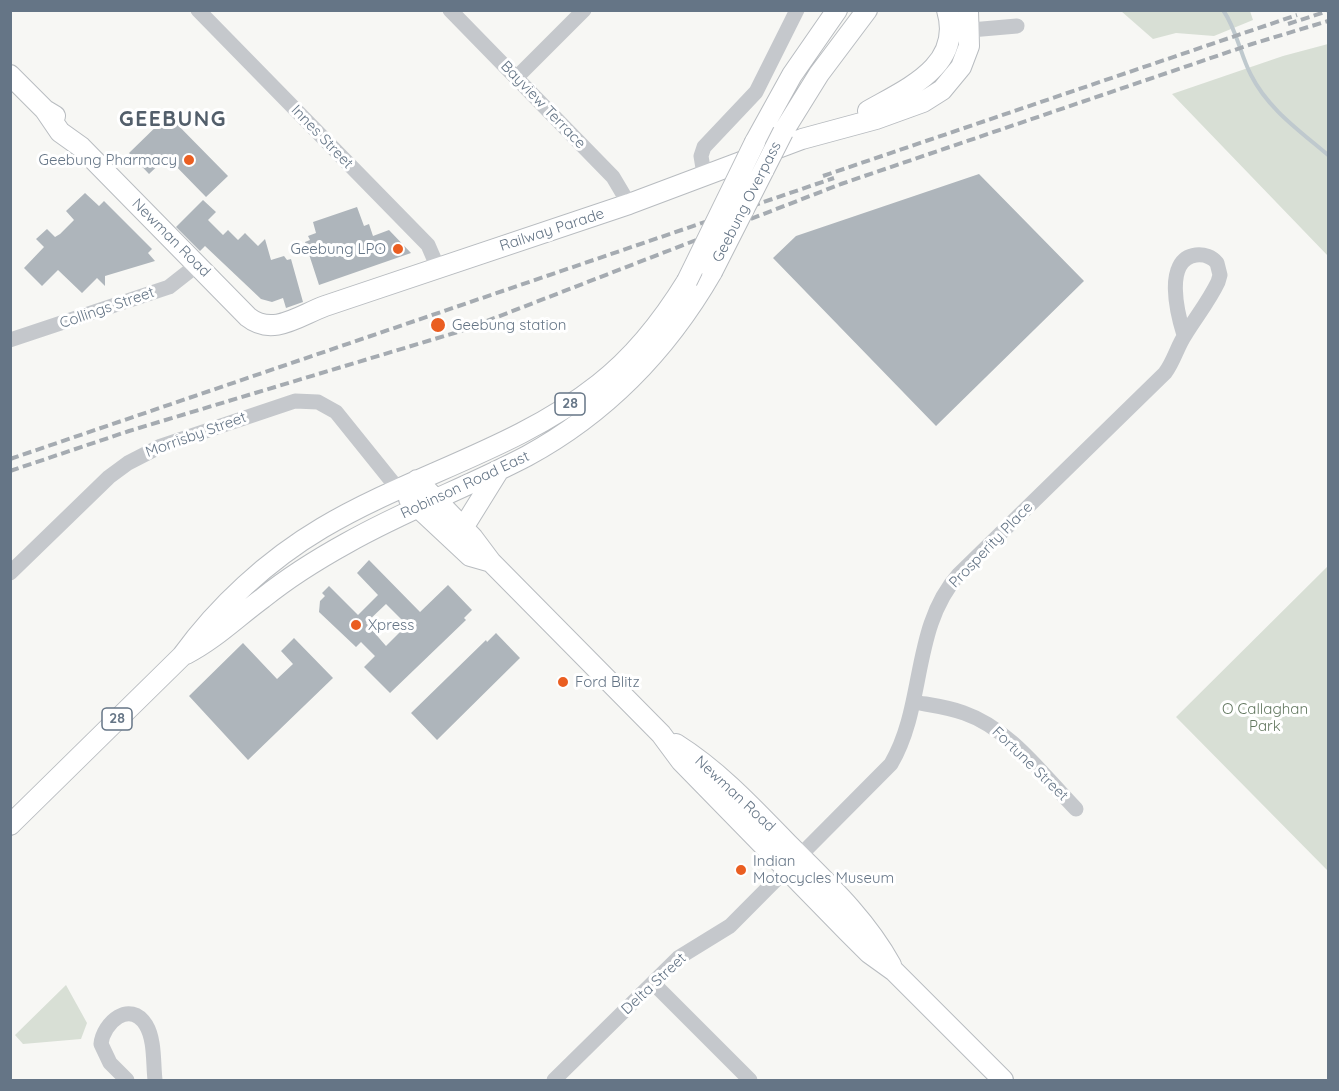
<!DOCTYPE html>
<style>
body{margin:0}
#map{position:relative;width:1339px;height:1091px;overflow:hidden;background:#f7f7f4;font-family:Quicksand,sans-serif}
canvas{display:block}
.frame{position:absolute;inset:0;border:12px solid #657586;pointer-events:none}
</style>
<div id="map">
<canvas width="1339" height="1091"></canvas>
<div class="frame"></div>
</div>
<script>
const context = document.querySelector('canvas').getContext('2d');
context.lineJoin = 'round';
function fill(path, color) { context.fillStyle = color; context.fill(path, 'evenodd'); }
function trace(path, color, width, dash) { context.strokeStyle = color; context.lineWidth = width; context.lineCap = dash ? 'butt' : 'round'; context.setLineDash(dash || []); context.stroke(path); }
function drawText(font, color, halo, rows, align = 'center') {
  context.font = font + ' Quicksand,sans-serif'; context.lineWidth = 6; context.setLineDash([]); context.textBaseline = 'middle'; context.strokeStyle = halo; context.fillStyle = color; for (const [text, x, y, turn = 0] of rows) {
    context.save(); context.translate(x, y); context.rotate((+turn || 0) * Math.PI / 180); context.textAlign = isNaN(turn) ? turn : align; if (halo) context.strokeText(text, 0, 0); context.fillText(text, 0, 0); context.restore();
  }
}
fill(new Path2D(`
 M 1121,11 L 1250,11 L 1253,20 L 1214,36 L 1176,33 L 1153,39 Z
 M 1328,44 L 1328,256 L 1172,94 L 1283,56 Z
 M 1328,566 L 1328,871 L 1176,717 Z
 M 66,985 L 87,1023 L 81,1039 L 23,1044 L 15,1035 Z`), '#d8dfd5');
trace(new Path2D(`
 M 1223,10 C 1237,30 1240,54 1251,75 C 1268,109 1300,131 1328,155`), '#bfc9ce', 4);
fill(new Path2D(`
 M 168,115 L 228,176 L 206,197 L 167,157 L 149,174 L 129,153 Z
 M 979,174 L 1084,281 L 936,426 L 773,258 L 796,236 Z
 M 85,193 L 99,206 L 104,201 L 152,249 L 148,253 L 155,261 L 105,276 L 105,286 L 97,278 L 82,293 L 58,270 L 42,286 L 24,268 L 44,247 L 36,239 L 47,229 L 55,237 L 60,234 L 74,220 L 66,211 Z
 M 203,200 L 216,212 L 208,220 L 223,235 L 228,230 L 238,240 L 245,233 L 258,246 L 265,239 L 271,260 L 284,256 L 287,260 L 291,259 L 303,302 L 286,308 L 283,298 L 272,302 L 261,299 L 205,246 L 200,251 L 176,227 Z
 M 357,207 L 364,226 L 369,224 L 373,236 L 389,230 L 411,253 L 319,285 L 305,242 L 310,240 L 308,236 L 316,233 L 313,222 Z
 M 369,560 L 420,612 L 448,585 L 472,610 L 464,618 L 466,620 L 390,693 L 364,667 L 375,656 L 361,642 L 356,647 L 319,612 L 320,601 L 325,596 L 322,593 L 329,586 L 358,615 L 378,595 L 357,573 ZM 386,604 L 407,625 L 386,646 L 366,623 Z
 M 496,633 L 520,658 L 437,740 L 411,713 L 486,640 L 487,642 Z
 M 294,638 L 333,678 L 248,760 L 189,696 L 243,643 L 277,679 L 293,664 L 281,651 Z`), '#aeb5bb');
const major = new Path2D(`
 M 10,75 L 45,110 L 55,116
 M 45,110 L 60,132 L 81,147 L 248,317 C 273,337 300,315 325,306 L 629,204 L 802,139 L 876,119 L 923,102 L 942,90 L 961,67 L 969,46 L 968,10
 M 868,111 C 906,89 964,66 947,10
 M 783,132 L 819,74 L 867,10
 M 755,142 L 792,75 L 837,10
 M 417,480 L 473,538 L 491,562 L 661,734 L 681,761 L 848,932 L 869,953 L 894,971 L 1003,1080
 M 409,499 L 470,556 L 491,562
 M 463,528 L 499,470
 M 186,654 C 215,639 237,617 263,598 C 289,577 318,559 347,543 C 405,510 468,487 527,456 C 606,413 667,350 712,272
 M 676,744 C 719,771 754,809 790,846 C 827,883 865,918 891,965
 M 10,825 L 182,656 C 218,606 268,560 322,528 C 411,475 517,449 599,384 C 635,356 663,320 687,281`);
trace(major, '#b8bcc0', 22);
trace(new Path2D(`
 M 198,10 L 428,245 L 438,268
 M 450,10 L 613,177 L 629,204
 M 959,31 L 1017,26
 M 517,77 L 584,10
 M 704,174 L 701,156 L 704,147 L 756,92 L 797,10
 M 10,340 L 169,287 L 197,265
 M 10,573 L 109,477 L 128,463 L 161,446 L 295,401 L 318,402 L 336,412 L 398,489
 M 914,702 C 930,705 948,707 964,713 C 1010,729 1042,774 1076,809
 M 653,983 L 750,1080
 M 127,1080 L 110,1063 L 101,1044 C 103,1023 130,999 146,1025 C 155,1040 153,1063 155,1080
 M 554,1080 L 678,958 L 730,926 L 891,764 C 926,704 911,628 959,574 L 1165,373 C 1174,361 1177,347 1185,335 C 1196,317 1209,301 1218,282 L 1220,275 L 1217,263 C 1212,257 1204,254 1196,255 C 1163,259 1178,316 1184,335`), '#c5c8cc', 15);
trace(major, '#fff', 20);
trace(new Path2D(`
 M 1288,24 L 1328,11
 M 823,176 L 1297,15
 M 10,459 L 834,178
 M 10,471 L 129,431 L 461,331 L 841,184 L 1252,44 L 1328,21`), '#a5abb1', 4, [9, 4.5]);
const majorBridge = new Path2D(`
 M 712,272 L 783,132
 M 687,281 L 755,142`);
trace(majorBridge, '#b8bcc0', 22, []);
trace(majorBridge, '#fff', 20);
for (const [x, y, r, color] of [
 [189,160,6,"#ea5e21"],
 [398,249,6,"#ea5e21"],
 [438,325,8,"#ea5e21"],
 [356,625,6,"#ea5e21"],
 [563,682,6,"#ea5e21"],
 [741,870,6,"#ea5e21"]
]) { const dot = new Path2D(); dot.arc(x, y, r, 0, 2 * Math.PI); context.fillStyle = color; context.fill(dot); trace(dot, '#fff', 2); }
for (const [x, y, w] of [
 [570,404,30],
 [117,719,30]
]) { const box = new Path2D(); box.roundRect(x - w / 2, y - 11, w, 22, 4.5); context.fillStyle = '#fff'; context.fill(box); trace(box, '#657586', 1.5); }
drawText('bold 14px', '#657586', null, [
 ["28",570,404],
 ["28",117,719]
]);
drawText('15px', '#657586', '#fff', [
 ["Bayview Terrace",543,105,46],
 ["Innes Street",322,137,46],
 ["Geebung Overpass",747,202,-63],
 ["Railway Parade",552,230,-18],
 ["Newman Road",171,238,45],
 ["Collings Street",107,308,-19],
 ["Morrisby Street",196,435,-20],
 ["Robinson Road East",465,485,-25],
 ["Prosperity Place",991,545,-46],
 ["Fortune Street",1030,764,44],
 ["Newman Road",735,794,43],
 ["Delta Street",654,984,-43]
]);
drawText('15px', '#657586', '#fff', [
 ["Geebung Pharmacy",177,160,"right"],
 ["Geebung LPO",386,249,"right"],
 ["Geebung station",452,325],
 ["Xpress",368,625],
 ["Ford Blitz",575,682],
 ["Indian",753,861],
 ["Motocycles Museum",753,878]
], 'left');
drawText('15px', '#637860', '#fff', [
 ["O Callaghan",1265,709],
 ["Park",1265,726]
]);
context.letterSpacing = '1.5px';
drawText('bold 21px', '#535f6b', '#fff', [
 ["GEEBUNG",173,120]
]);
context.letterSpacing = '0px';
</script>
